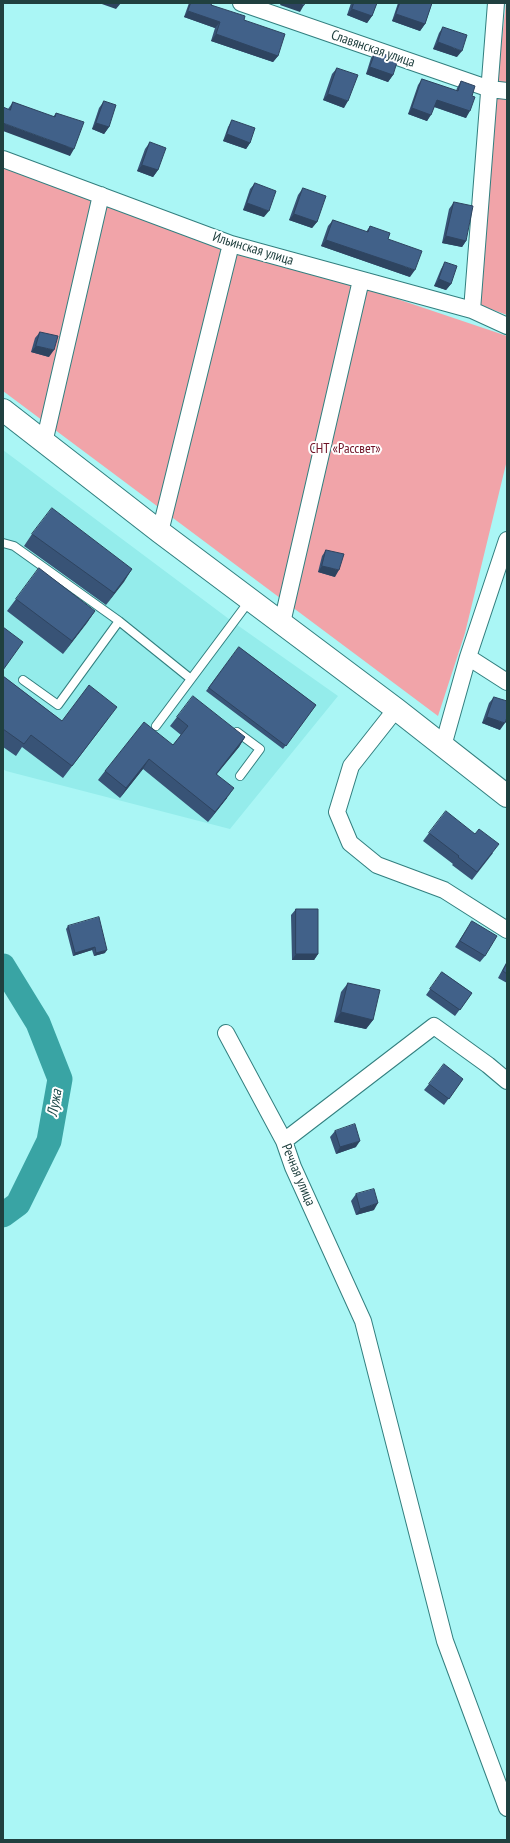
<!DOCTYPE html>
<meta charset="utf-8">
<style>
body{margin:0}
#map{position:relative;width:510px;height:1843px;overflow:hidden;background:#aaf6f5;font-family:"PT Sans Narrow",sans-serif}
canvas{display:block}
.frame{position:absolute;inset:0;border:4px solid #20403f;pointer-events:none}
</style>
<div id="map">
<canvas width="510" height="1843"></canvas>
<div class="frame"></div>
</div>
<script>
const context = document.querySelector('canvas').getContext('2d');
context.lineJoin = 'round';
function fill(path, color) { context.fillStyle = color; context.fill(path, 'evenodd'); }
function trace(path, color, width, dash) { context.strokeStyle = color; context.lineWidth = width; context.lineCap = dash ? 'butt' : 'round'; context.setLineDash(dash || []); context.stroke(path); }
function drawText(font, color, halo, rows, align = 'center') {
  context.font = font + ' "PT Sans Narrow",sans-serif'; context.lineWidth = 4; context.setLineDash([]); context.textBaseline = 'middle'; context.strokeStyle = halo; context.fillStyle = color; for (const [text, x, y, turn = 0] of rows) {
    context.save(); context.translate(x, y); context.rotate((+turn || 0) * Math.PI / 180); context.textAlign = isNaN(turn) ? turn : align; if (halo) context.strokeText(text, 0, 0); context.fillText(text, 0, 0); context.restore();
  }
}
fill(new Path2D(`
 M 3,450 L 233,622 L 338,696 L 230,829 L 6,771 L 3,769 Z`), '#94eceb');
fill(new Path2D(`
 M 506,3 L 507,3 L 507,315 L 480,305 L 485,191 Z
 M 3,166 L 507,336 L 507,460 L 465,633 L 438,716 L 3,391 Z`), '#f1a4a9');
trace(new Path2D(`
 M 3,966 L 38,1023 L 60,1079 L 49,1141 L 18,1204 L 3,1215`), '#39a4a4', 25);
const service = new Path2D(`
 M 3,543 L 14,546 L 119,621
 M 23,680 L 58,705 L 119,621 L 191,679
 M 156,726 L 250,600
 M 237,732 L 260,749 L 240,776`);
const minor = new Path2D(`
 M 241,3 L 490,89 L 507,91
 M 3,159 L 231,244 L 472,310 L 507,326
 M 472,310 L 496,3
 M 44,443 L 101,195
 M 160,532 L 231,244
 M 282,623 L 361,280
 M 468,657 L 507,682
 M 396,709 L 351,766 L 337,812 L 350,843 L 377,865 L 444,890 L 507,930
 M 443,746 L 468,657 L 507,540
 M 226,1033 L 284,1141 L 293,1167 L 363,1321 L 445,1641 L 507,1808
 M 284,1141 L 434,1026 L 488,1065 L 507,1081`);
const secondary = new Path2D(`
 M 3,410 L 160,532 L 396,709 L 507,796`);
trace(service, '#327f7f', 10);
trace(minor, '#327f7f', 18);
trace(secondary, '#327f7f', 24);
trace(service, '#fff', 8);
trace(minor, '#fff', 16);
trace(secondary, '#fff', 22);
fill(new Path2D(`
 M 189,3 L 212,3 L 211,5 L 244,20 L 278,56 L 273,62 L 211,41 L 215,28 L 184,17 Z
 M 351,3 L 377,3 L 372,16 L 367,23 L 347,15 Z
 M 398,3 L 432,3 L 425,24 L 420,31 L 392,21 Z
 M 443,27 L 457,57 L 433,49 L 439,33 Z
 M 376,51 L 393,75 L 388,82 L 366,74 L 371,58 Z
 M 337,68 L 344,108 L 323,100 L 332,74 Z
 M 422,79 L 456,91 L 457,88 L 461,81 L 472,96 L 466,118 L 434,107 L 427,121 L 408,114 L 418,85 Z
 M 104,101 L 109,127 L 104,134 L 92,129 L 99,108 Z
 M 13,102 L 53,117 L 56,113 L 70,156 L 8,109 Z
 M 232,120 L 250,143 L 246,149 L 223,141 L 228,127 Z
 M 150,142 L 158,170 L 153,177 L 137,171 L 145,149 Z
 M 255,183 L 264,217 L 243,210 L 250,189 Z
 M 303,188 L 317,222 L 312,228 L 289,220 L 298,195 Z
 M 454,202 L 466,241 L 462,247 L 442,243 L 449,209 Z
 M 333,220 L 366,232 L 370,226 L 388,239 L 410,277 L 321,246 L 328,226 Z
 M 445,262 L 451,284 L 446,290 L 434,286 L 441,269 Z
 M 40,332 L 49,357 L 31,352 L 35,338 Z
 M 32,534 L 132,569 L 106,605 L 24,546 Z
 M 326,550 L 335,577 L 318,572 L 322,556 Z
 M 16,599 L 95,611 L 63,654 L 7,611 Z
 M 239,647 L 316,705 L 283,749 L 206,691 Z
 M 3,676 L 62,721 L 108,719 L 63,778 L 22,747 L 16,756 L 3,747 Z
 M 494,697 L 500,730 L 482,723 L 489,703 Z
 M 177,717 L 245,737 L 239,747 L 217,774 L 227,798 L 208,822 L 143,769 L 120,798 L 98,780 L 105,771 L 173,745 L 181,735 L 170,726 Z
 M 429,833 L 493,853 L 472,880 L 452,865 L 453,864 L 423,841 Z
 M 296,909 L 318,954 L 314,960 L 292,960 L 291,915 Z
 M 472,921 L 485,956 L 480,962 L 455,947 Z
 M 68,926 L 105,953 L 94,956 L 92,950 L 73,956 L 66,929 Z
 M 507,961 L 507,983 L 498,978 Z
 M 442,972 L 472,993 L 455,1016 L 426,995 Z
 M 348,983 L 373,1020 L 366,1029 L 334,1022 L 341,992 Z
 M 463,1079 L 444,1105 L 424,1090 L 429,1084 Z
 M 335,1131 L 356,1147 L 336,1154 L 330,1137 Z
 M 356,1194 L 374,1210 L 356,1215 L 351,1201 Z`), '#385376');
fill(new Path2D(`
 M 99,3 L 121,3 L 116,9 Z
 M 281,3 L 298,3 L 304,5 L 300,12 L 280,5 Z
 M 352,9 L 372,16 L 367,23 L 347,15 Z
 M 188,11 L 220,22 L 215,28 L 184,17 Z
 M 396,14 L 425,24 L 420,31 L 392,21 Z
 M 216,34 L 278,56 L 273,62 L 211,41 Z
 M 438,42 L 462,51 L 457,57 L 433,49 Z
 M 370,67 L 393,75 L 388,82 L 366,74 Z
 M 328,94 L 348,101 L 344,108 L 323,100 Z
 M 437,100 L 470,111 L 466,118 L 432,106 Z
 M 412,108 L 431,115 L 427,121 L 408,114 Z
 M 3,123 L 74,149 L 70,156 L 3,131 Z
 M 96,123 L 109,127 L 104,134 L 92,129 Z
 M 227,134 L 250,143 L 246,149 L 223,141 Z
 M 142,165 L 158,170 L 153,177 L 137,171 Z
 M 247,203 L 269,211 L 264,217 L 243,210 Z
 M 294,214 L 317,222 L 312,228 L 289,220 Z
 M 446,236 L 466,241 L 462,247 L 442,243 Z
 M 326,240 L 415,270 L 410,277 L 321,246 Z
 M 439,279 L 451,284 L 446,290 L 434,286 Z
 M 36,346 L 54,350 L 49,357 L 31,352 Z
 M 322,566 L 339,570 L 335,577 L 318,572 Z
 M 132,569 L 124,582 L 106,605 L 114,593 Z
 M 95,611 L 87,623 L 63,654 L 72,641 Z
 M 487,717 L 505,723 L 500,730 L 482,723 Z
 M 245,737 L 239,747 L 209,783 L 216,774 Z
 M 149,759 L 143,769 L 120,798 L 126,788 Z
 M 234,788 L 227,798 L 208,822 L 215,812 Z
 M 95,947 L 92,950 L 73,956 L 75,953 Z
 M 107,950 L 105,953 L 94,956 L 96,953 Z
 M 296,954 L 318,954 L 314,960 L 292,960 Z
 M 341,1012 L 373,1020 L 366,1029 L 334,1022 Z
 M 360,1141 L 356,1147 L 336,1154 L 340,1147 Z
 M 378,1203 L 374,1210 L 356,1215 L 360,1209 Z`), '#2e4460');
const building = new Path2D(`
 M 191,3 L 212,3 L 211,5 L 245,16 L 244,20 L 285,34 L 278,56 L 216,34 L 220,22 L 188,11 Z
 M 298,3 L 305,3 L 304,5 Z
 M 354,3 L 377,3 L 372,16 L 352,9 Z
 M 400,3 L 432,3 L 425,24 L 396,14 Z
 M 443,27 L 467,35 L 462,51 L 438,42 Z
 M 376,51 L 398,59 L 393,75 L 370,67 Z
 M 337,68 L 358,75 L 348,101 L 328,94 Z
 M 422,79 L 458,91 L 461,81 L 475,86 L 472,96 L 475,97 L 470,111 L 437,100 L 431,115 L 412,108 Z
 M 104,101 L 116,105 L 109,127 L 96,123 Z
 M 13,102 L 55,117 L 56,113 L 84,122 L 74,149 L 3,123 L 3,107 L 10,110 Z
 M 232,120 L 255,128 L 250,143 L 227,134 Z
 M 150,142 L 166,148 L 158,170 L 142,165 Z
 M 255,183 L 276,191 L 269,211 L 247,203 Z
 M 303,188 L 326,196 L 317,222 L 294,214 Z
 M 454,202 L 473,206 L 466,241 L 446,236 Z
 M 333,220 L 368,232 L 370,226 L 390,233 L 388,239 L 422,251 L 415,270 L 326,240 Z
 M 445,262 L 457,266 L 451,284 L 439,279 Z
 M 40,332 L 58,336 L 54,350 L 36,346 Z
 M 52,508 L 132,569 L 114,593 L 32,534 Z
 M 326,550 L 344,554 L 339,570 L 322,566 Z
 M 39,568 L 95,611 L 72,641 L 16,599 Z
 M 3,627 L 23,642 L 3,670 Z
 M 239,647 L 316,705 L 286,746 L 209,688 Z
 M 3,676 L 62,721 L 89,685 L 117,707 L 72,766 L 31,735 L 24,744 L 3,729 Z
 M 193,696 L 245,737 L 216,774 L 234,788 L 215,812 L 149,759 L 126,788 L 105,771 L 144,722 L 173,745 L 188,726 L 177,717 Z
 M 494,697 L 507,701 L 507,717 L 505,723 L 487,717 Z
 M 446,811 L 475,834 L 479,829 L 499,844 L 477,872 L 458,857 L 459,856 L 429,833 Z
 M 296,909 L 318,909 L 318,954 L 296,954 Z
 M 99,917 L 107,950 L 96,953 L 95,947 L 75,953 L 68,926 Z
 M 472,921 L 497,936 L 485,956 L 460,941 Z
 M 507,963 L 507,974 L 503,971 Z
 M 442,972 L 472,993 L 460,1010 L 430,989 Z
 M 348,983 L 380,990 L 373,1020 L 341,1012 Z
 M 444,1064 L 463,1079 L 449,1099 L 429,1084 Z
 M 355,1124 L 360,1141 L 340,1147 L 335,1131 Z
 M 374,1189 L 378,1203 L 360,1209 L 356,1194 Z`);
fill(building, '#416189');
trace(building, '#2e4460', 1);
drawText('14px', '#20403f', '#fff', [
 ["Славянская улица",373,49,19],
 ["Ильинская улица",253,249,17],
 ["Речная улица",298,1175,67]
]);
drawText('14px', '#6f1226', '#fff', [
 ["СНТ «Рассвет»",345,449]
]);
drawText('italic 15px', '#1d4b4b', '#fff', [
 ["Лужа",55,1103,-80]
]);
</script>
